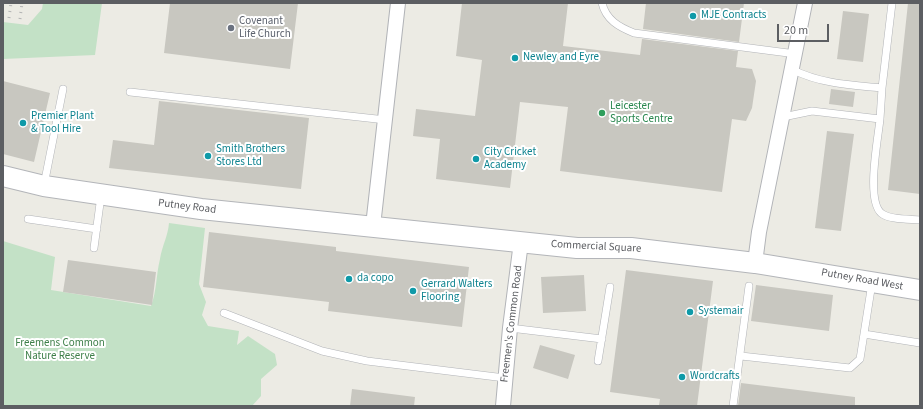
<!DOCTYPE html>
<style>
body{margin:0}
#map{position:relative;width:923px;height:409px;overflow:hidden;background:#ecebe4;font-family:"Source Sans 3",sans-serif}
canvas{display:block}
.frame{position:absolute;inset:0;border:4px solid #5c5e62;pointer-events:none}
.scale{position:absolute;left:777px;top:24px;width:52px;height:18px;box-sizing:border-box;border:2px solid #5c5e62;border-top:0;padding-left:5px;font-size:12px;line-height:14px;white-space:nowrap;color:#5c5e62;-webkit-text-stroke:3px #fff;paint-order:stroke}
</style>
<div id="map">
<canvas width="923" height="409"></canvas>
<div class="frame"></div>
<div class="scale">20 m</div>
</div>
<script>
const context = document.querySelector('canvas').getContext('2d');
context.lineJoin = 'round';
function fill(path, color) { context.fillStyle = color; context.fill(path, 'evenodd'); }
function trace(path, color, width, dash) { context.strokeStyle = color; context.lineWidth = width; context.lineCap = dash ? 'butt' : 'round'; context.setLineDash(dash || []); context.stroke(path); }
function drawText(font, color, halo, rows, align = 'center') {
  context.font = font + ' "Source Sans 3",sans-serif'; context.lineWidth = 4; context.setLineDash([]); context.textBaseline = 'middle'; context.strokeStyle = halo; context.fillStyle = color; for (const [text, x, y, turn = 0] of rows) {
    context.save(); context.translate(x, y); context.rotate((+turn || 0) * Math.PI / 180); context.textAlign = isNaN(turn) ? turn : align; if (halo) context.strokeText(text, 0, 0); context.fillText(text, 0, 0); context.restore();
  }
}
fill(new Path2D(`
 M 43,3 L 102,3 L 95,55 L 3,59 L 3,22 L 28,25 L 42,9 Z
 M 169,223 L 205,228 L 199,284 L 206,302 L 202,315 L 208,326 L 239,331 L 237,345 L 248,336 L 275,354 L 277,365 L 261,379 L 261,396 L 252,406 L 3,406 L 3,241 L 55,257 L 51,290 L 151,306 C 157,290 156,275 160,259 C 162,246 168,236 169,223 Z`), '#c3e1c6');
fill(new Path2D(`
 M 170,3 L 298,3 L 290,69 L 164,53 Z
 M 462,3 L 568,3 L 563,46 L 640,55 L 642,39 L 738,51 L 736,67 L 752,69 L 756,81 L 752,108 L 746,121 L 732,119 L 722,192 L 560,171 L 568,107 L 520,102 L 510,188 L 436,179 L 440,139 L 413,136 L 416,109 L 475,116 L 482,60 L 456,56 Z
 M 646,3 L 744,3 L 739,42 L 643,29 Z
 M 908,3 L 920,3 L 920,194 L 888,190 Z
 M 843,11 L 869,14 L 863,62 L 837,59 Z
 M 3,81 L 50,93 L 34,162 L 3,154 Z
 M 831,89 L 855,92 L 853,107 L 829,104 Z
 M 159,101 L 309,118 L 301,189 L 109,168 L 113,140 L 154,145 Z
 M 827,131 L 854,134 L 841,231 L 815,228 Z
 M 209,232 L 336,247 L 336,251 L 469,267 L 462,327 L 328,311 L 329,302 L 203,287 Z
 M 68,260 L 156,272 L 152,305 L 63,292 Z
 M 626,270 L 713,281 L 697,406 L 659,405 L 660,399 L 610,392 Z
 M 584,275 L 586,311 L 543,313 L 541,277 Z
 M 756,285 L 833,295 L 829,331 L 751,321 Z
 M 540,345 L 575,355 L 568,379 L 533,368 Z
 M 741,383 L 855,397 L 855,406 L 738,406 Z
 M 352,389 L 415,397 L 414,406 L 350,406 Z`), '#c8c7c0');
const lane = new Path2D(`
 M 602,3 C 606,20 619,27 634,33 L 796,54
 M 793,70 C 822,84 851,85 882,88 L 892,3
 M 130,92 L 386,120
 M 783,117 L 812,111 L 880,119 C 878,139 866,199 881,213 C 889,220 909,219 920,220
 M 880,119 L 882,88
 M 44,185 L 63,89
 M 28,219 L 97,229
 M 94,248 L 101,196
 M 224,313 L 322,351 L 367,361 L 505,378
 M 510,328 L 602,339
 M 864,334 L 920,343
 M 741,356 L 850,368 L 860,359 L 872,283
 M 598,361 L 610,287
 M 733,406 L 749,286`);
const street = new Path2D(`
 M 373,226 L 398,3
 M 755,263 L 759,232 L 805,3
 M 503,406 L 510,328 L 521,242`);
const secondary = new Path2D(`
 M 3,176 L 44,186 L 201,209 L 577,248 L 631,248 L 755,263 L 920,290`);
trace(lane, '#b1b3b7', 8);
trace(street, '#b1b3b7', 16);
trace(secondary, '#b3b5b9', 22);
trace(lane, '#fff', 7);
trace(street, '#fff', 14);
trace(secondary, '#fff', 20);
trace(new Path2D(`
 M 9,18 L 11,3
 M 20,19 L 22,3`), '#b3b4b4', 3, [1, 5]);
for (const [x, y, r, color] of [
 [693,16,4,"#0f9aa8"],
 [231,28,4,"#6b7280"],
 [515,58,4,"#0f9aa8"],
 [602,113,4,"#2e9e5b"],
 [23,123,4,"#0f9aa8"],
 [208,156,4,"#0f9aa8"],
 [476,159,4,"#0f9aa8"],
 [349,279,4,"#0f9aa8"],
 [413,291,4,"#0f9aa8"],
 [690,312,4,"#0f9aa8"],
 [682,377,4,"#0f9aa8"]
]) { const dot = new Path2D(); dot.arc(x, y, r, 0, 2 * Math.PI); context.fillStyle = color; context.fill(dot); trace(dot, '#fff', 1.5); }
drawText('11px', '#0d838f', '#fff', [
 ["MJE Contracts",701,16],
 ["Newley and Eyre",523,58],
 ["Premier Plant",31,117],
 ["& Tool Hire",31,130],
 ["Smith Brothers",216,150],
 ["Stores Ltd",216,163],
 ["City Cricket",484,153],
 ["Academy",484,166],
 ["da copo",357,279],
 ["Gerrard Walters",421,285],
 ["Flooring",421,298],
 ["Systemair",698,312],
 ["Wordcrafts",690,377]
], 'left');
drawText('11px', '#5b616d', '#fff', [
 ["Covenant",239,22],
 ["Life Church",239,35]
], 'left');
drawText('11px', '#27864d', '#fff', [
 ["Leicester",610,107],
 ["Sports Centre",610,120]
], 'left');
drawText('11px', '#5c5e62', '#fff', [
 ["Putney Road",187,207,7],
 ["Commercial Square",596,247,3],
 ["Putney Road West",862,280,10],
 ["Freemen's Common Road",512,324,-83]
]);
drawText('11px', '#3e7f49', '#fff', [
 ["Freemens Common",60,344],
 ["Nature Reserve",60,357]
]);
</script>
